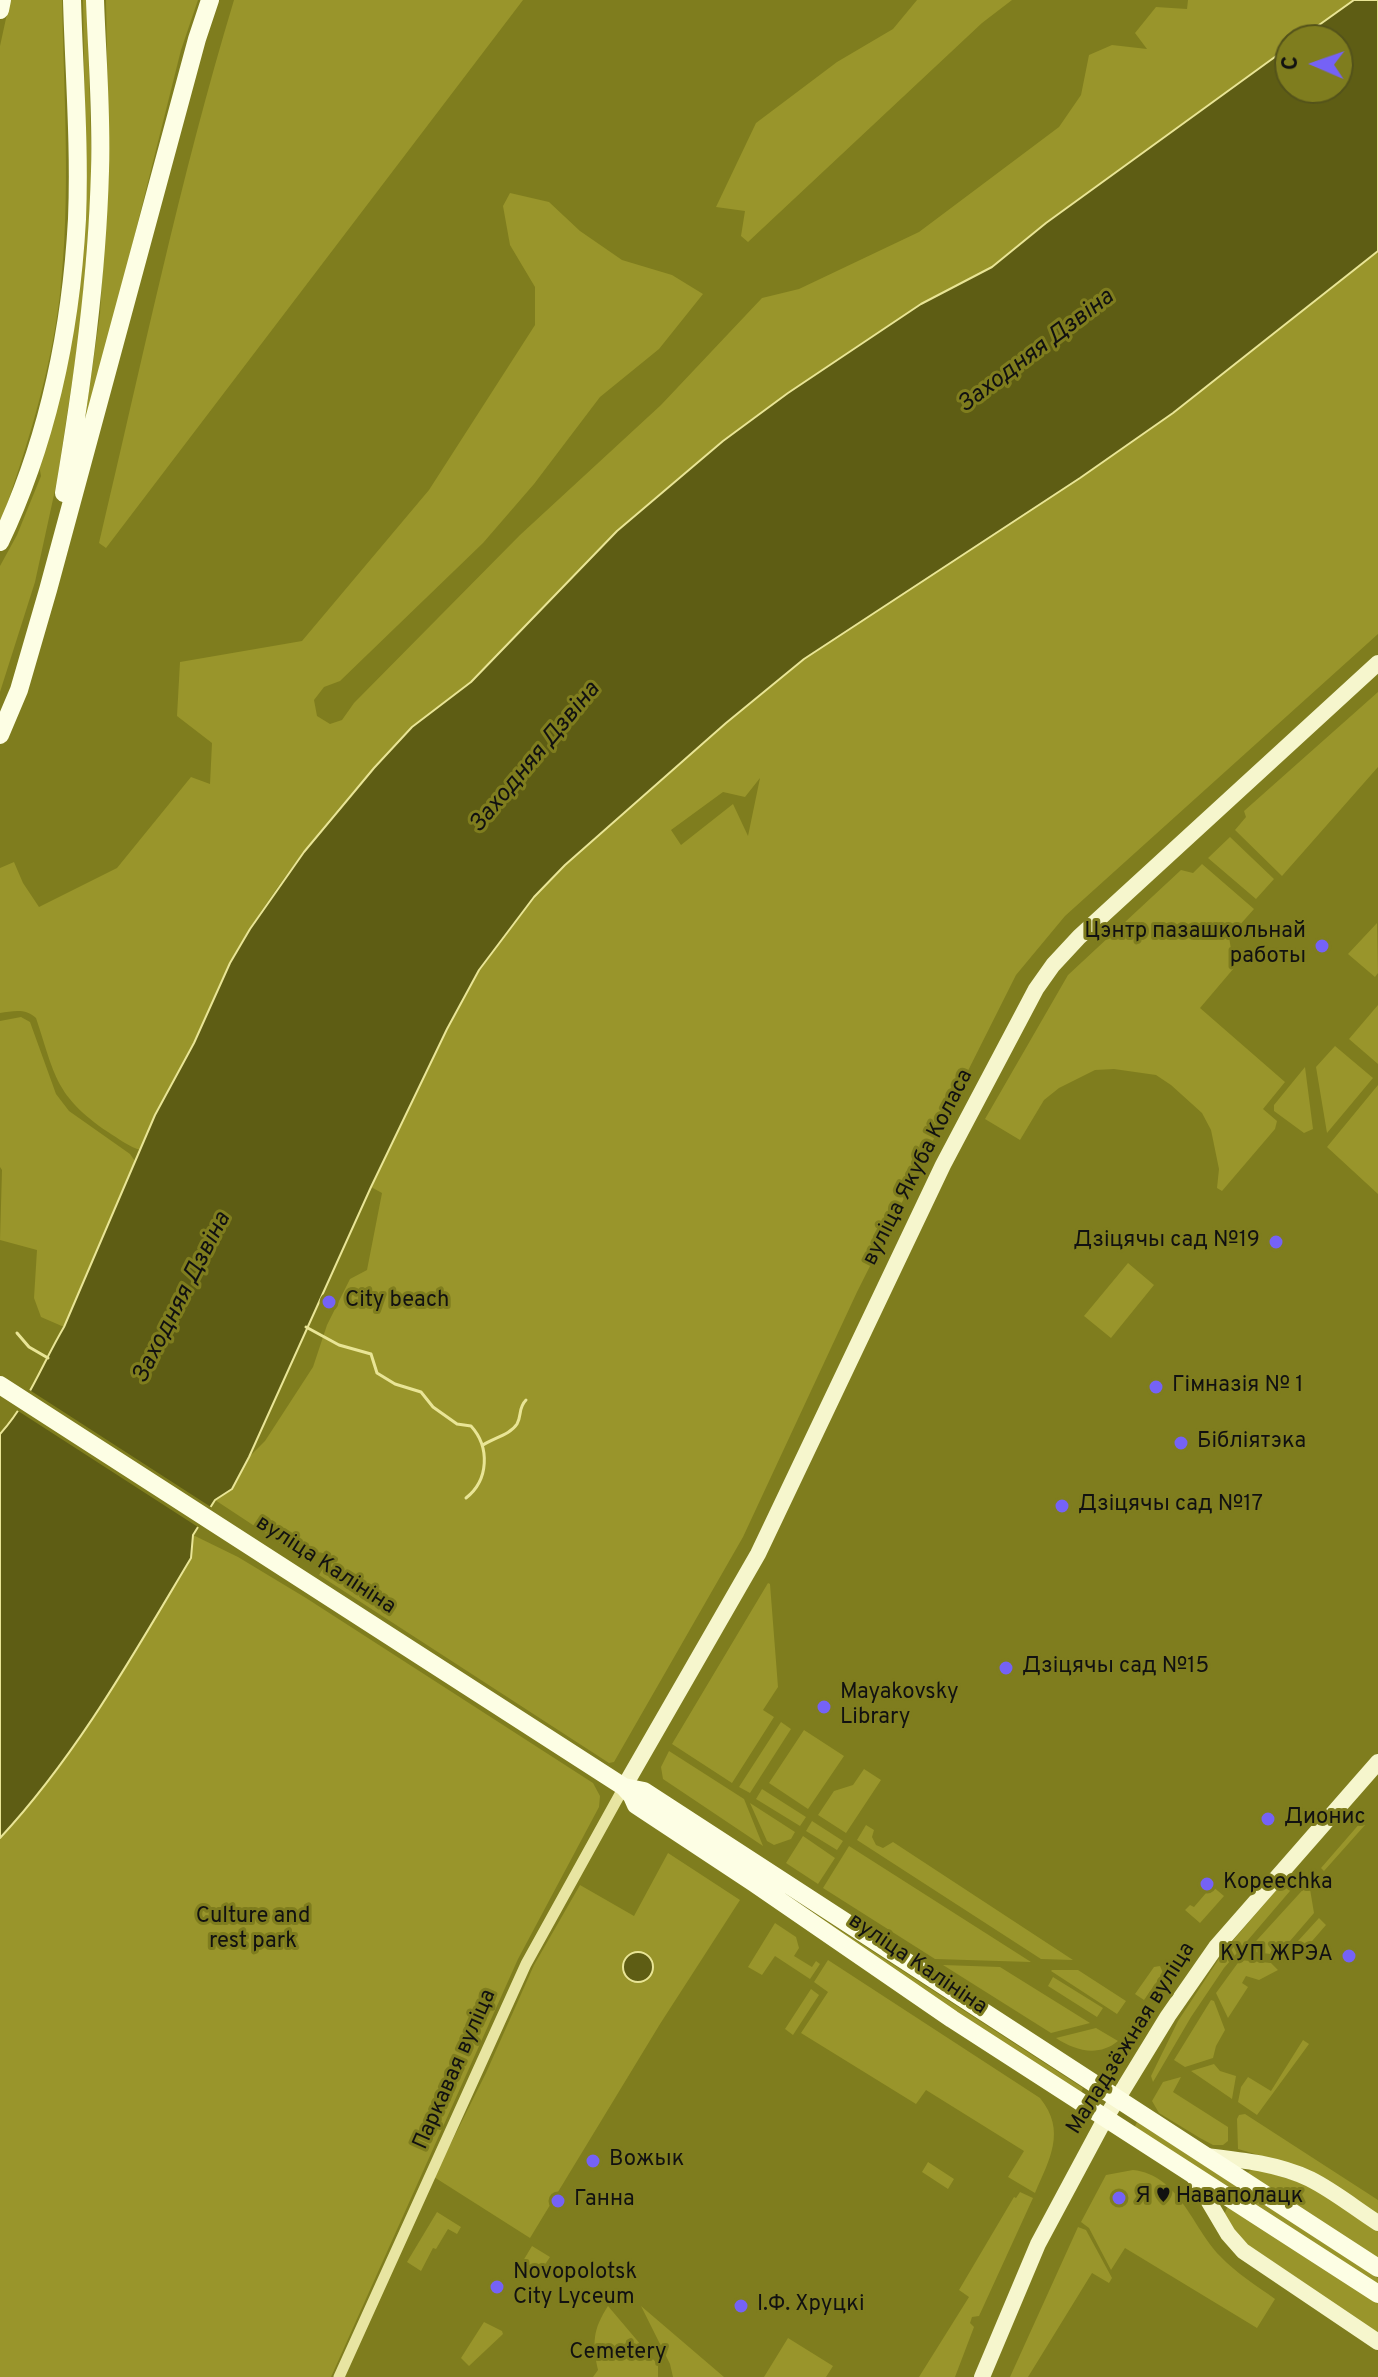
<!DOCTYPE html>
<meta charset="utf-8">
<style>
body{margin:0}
#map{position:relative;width:1378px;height:2377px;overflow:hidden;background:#7f7d1e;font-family:Overpass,sans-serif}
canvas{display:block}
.north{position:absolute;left:1274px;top:24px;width:80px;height:80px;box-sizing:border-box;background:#7f7d1e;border:2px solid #535219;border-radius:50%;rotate:272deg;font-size:22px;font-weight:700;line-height:32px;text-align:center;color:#111}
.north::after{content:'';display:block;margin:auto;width:28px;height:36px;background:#7562f6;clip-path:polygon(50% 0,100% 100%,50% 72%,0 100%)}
</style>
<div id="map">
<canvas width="1378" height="2377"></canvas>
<div class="north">С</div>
</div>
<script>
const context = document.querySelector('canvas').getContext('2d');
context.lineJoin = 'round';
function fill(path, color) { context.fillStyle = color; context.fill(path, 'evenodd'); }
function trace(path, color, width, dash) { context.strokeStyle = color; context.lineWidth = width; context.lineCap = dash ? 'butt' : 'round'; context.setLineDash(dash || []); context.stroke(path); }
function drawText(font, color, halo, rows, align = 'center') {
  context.font = font + ' Overpass,sans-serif'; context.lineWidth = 6; context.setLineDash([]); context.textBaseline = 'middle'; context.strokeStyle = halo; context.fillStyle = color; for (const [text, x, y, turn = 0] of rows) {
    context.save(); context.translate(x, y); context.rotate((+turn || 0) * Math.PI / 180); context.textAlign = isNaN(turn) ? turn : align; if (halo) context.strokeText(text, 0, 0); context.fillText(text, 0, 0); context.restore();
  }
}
fill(new Path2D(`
 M 10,0 L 62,0 C 64,98 71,196 60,294 C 51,373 26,450 0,525 L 0,46 Z
 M 83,0 L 87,0 L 92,181 L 81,323 L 57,481 L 35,582 L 0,692 L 0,566 L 17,535 L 41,476 L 39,465 L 86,181 Z
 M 106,0 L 198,0 L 181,50 L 80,454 L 100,314 L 109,166 Z
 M 234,0 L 523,0 L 106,548 L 99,543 C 142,362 180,178 234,0 Z
 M 917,0 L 1012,0 L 982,23 L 748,242 L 741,236 L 745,211 L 716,207 L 756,123 L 837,62 L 893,29 Z
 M 1188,0 L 1354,0 L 1298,40 L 1290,40 L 1290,46 L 1046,223 L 992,267 L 921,304 L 788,393 L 722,441 L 617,531 L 471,682 L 412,727 L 398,742 C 336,808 275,882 231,961 C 217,987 209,1014 196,1040 C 177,1077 156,1111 141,1150 C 129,1147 119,1139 108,1132 C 55,1096 55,1075 36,1018 C 26,1008 13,1011 0,1013 L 0,868 L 14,862 L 23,883 L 39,907 L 117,868 L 191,777 L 210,784 L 212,743 L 177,716 L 180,662 L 302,641 L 429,490 L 535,325 L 535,287 L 510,245 L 503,206 L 510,193 L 549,202 L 580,231 L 622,260 L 672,275 L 703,294 L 659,349 L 600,397 L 534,484 L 483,543 L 340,681 L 324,687 L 314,700 L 317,716 L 330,724 L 342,720 L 354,703 L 520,535 L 661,405 L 762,298 L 799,289 L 919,232 L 1059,127 L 1081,95 L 1089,55 L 1112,45 L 1147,49 L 1135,33 L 1156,7 L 1187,9 Z
 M 1378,251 L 1378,634 L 1065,916 L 1016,975 L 857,1292 L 743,1537 L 614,1762 L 609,1763 L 319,1575 L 330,1557 C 321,1550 313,1551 303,1558 L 215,1500 L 232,1489 L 249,1457 L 265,1441 L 313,1367 L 327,1325 L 350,1279 L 367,1270 L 382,1193 L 371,1187 L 447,1029 L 479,970 L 534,897 L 565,865 L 726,723 L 804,659 L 1080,478 L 1173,413 ZM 760,778 L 748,836 L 733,804 L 681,845 L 671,830 L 723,792 L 745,797 Z
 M 1378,692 L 1378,767 L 1282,876 L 1235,830 L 1246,817 L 1244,811 Z
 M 1230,837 L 1274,879 L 1256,899 L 1208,858 Z
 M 1202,864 L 1254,909 L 1229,937 L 1234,968 L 1200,1008 L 1285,1082 L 1263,1109 L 1277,1121 L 1275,1129 L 1222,1191 L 1217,1188 L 1219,1169 L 1211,1130 L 1202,1113 L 1171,1085 L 1156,1075 L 1114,1069 L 1095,1070 L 1059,1088 L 1044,1100 L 1020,1140 L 985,1119 L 1068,975 L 1181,870 L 1193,873 Z
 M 1377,923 L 1378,973 L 1375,977 L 1348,954 Z
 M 1378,1005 L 1378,1064 L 1349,1039 Z
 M 21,1017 L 30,1022 L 56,1094 L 69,1111 L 130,1154 L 135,1161 L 64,1327 L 41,1317 L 34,1298 L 37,1250 L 0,1240 L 2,1170 L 0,1167 L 0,1021 Z
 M 1335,1046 L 1373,1078 L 1327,1133 L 1316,1067 Z
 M 1305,1067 L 1313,1129 L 1304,1133 L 1274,1111 L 1274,1105 Z
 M 1378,1085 L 1378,1194 L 1327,1147 Z
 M 1128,1263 L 1154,1285 L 1111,1338 L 1084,1316 Z
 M 193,1535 L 238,1557 L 306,1598 L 593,1783 L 600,1796 L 599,1807 L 518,1959 L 331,2377 L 0,2377 L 0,1838 C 77,1755 133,1655 191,1558 Z
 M 768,1583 L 770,1584 L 778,1687 L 763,1710 L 774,1717 L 732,1783 L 672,1744 Z
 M 781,1722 L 791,1729 L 750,1793 L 739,1787 Z
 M 804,1730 L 844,1756 L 808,1809 L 769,1783 Z
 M 669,1751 L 744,1799 L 763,1846 L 663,1779 L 661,1767 Z
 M 864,1769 L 881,1780 L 846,1833 L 818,1815 L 834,1791 L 853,1785 Z
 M 762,1789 L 806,1817 L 800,1826 L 756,1799 Z
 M 750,1803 L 795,1832 L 791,1839 L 774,1845 L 767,1841 Z
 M 812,1821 L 843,1841 L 837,1850 L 806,1831 Z
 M 1361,1822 L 1365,1825 L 1324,1871 L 1321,1868 Z
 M 866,1825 L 874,1830 L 872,1837 L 876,1845 L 883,1848 L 893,1842 L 1073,1960 L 1041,1959 L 857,1840 Z
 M 803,1836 L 835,1858 L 818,1884 L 786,1863 Z
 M 849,1846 L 1031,1962 L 935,1959 L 823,1888 Z
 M 668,1853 L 740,1900 L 660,2024 L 530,2238 L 434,2177 L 486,2073 L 534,1965 L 580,1885 L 634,1916 Z
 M 1292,1872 L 1302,1877 L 1224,1968 L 1191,2017 L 1153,2082 L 1151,2076 L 1178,2021 L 1224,1951 Z
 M 1309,1883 L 1314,1913 L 1278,1955 L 1247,1951 Z
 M 1212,1886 L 1224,1896 L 1200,1923 L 1185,1910 L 1190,1905 L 1194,1907 Z
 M 809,1910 L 1083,2088 L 1081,2093 L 805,1915 Z
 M 1319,1918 L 1326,1925 L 1306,1948 L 1298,1941 Z
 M 775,1923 L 796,1937 L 799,1948 L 794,1956 L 812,1967 L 816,1961 L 820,1964 L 810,1979 L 775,1956 L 762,1975 L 748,1967 Z
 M 828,1960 L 1040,2098 C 1067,2131 1049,2160 1035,2193 L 1008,2177 L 1024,2151 L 926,2090 L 916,2104 L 801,2033 L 828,1992 L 814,1982 Z
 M 1240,1960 L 1271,1963 L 1278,1970 L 1259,1980 L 1246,1976 L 1242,1983 L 1248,1987 L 1228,2018 L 1216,1993 Z
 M 943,1965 L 1000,1967 L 1090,2023 L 1051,2033 Z
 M 1160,1966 L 1163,1973 L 1144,2000 L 1135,1994 L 1154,1967 Z
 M 1052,1970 L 1078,1970 L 1126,2001 L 1117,2014 L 1051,1971 Z
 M 1053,1977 L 1103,2008 L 1097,2017 L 1048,1986 Z
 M 811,1989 L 819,1995 L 793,2035 L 785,2029 Z
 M 1211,2000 L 1214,2001 L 1225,2030 L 1216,2046 L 1213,2058 L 1185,2067 L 1174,2060 Z
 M 1096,2028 L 1118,2041 C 1099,2057 1075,2051 1056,2038 Z
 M 1303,2040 L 1309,2044 L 1257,2115 L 1238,2102 L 1241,2087 L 1248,2077 L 1271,2091 Z
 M 1214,2064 L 1220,2071 L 1236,2076 L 1232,2099 L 1191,2071 Z
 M 1181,2077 L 1173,2092 L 1228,2127 L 1228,2141 L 1223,2145 L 1213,2145 L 1200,2138 L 1159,2113 L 1152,2101 L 1163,2082 Z
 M 1245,2114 L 1378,2200 L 1378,2215 L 1286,2163 L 1238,2149 L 1237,2119 L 1239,2115 Z
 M 1137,2122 L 1378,2278 L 1378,2286 L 1134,2128 Z
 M 928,2162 L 954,2179 L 948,2189 L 922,2172 Z
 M 1253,2168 L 1308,2185 L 1378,2230 L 1378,2263 L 1246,2174 Z
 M 1133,2170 C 1179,2175 1192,2227 1220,2256 C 1236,2273 1257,2286 1275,2299 L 1257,2328 L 1125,2248 L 1111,2270 L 1089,2228 L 1081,2222 L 1106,2175 Z
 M 1020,2192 L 1033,2198 L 979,2316 L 972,2317 L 970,2323 L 974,2327 L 955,2377 L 919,2377 L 969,2297 L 959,2290 L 1014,2197 L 1016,2198 Z
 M 1232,2207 L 1378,2303 L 1378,2336 L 1246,2247 L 1224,2215 L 1227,2208 Z
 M 437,2212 L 461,2227 L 457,2234 L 448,2229 L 436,2249 L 433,2248 L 421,2271 L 407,2262 Z
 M 1078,2227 L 1086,2230 L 1112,2278 L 1109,2283 L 1092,2273 L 1028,2377 L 1010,2377 Z
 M 532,2246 L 550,2257 L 540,2272 L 523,2261 Z
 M 608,2306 L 658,2365 L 658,2377 L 593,2377 L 598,2370 C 592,2343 593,2329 608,2306 Z
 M 641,2306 L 724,2377 L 673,2377 L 670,2364 Z
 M 484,2322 L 502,2331 L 503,2334 L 469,2366 L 461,2358 Z
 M 788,2338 L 833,2366 L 826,2377 L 764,2377 Z`), '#99952b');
const water = new Path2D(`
 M 1354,0 L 1378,0 L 1378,251 L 1173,413 L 1080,478 L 804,659 L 726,723 L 565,865 L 534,897 L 479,970 L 447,1029 L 371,1187 L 249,1457 L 232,1489 L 215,1500 L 193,1535 L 191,1558 C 133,1655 77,1755 0,1838 L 0,1434 C 29,1402 42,1364 64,1327 L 155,1115 L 194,1043 L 230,963 L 250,929 L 304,852 L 374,768 L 412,727 L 471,682 L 617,531 L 723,441 L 788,393 L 921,304 L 992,267 L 1046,223 L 1290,46 L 1290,88 L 1338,88 L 1338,40 L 1298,40 Z
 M623 1967a15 15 0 1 1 30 0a15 15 0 1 1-30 0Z`);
fill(water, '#5e5d14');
trace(water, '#e9e596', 2);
fill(new Path2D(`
 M 28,1389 L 214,1509 L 201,1529 L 15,1409 Z`), '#7f7d1e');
trace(new Path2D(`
 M 306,1327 L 339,1345 L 371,1354 L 377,1373 L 395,1384 L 421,1392 L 433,1407 L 457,1424 L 471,1426 C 490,1447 489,1480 466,1498
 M 17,1333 L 29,1347 L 48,1358
 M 483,1445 C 493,1438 510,1435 517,1424 C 522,1415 518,1408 526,1400`), '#e9e596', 3);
trace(new Path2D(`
 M 339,2377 L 526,1964 L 624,1787`), '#e8e5a2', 11);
trace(new Path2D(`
 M 624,1787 L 758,1554 L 943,1165 L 1036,989 L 1053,965 L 1079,937 L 1378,663
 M 1207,2156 C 1242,2160 1278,2164 1310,2179 C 1334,2191 1356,2209 1378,2223
 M 1193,2175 L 1228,2234 L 1243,2251 L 1378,2342
 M 982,2377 L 1038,2244 L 1105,2119 L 1168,2016 L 1216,1947 L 1378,1762`), '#f6f6cd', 16);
trace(new Path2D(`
 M 0,10 L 2,0
 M 64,493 C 82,386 97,279 100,171 C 102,114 97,57 95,0
 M 0,542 C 48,441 71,329 77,219 C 80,146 74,72 72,0
 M 0,735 L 19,690 L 48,590 L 197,39 L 210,0
 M 0,1385 L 624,1787 L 632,1796 L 636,1805 L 754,1883 L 952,2019 L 1378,2294
 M 624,1787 L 644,1791 L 1378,2268`), '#fdfee4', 18);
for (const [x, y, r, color] of [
 [1322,946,8,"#7562f6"],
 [1276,1242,8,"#7562f6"],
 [329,1302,8,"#7562f6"],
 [1156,1387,8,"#7562f6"],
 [1181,1443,8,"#7562f6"],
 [1062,1506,8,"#7562f6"],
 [1006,1668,8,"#7562f6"],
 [824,1707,8,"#7562f6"],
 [1268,1819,8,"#7562f6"],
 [1207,1884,8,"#7562f6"],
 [1349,1956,8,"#7562f6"],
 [593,2161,8,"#7562f6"],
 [1119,2198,8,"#7562f6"],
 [558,2201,8,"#7562f6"],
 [497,2287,8,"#7562f6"],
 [741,2306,8,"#7562f6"]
]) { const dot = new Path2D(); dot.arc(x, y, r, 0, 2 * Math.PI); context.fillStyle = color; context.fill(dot); trace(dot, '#7f7d1e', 3); }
drawText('22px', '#111', '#7f7d1e', [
 ["Цэнтр пазашкольнай",1306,933,"right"],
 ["работы",1306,958,"right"],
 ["Дзіцячы сад №19",1260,1242,"right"],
 ["City beach",345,1302],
 ["Гімназія № 1",1172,1387],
 ["Бібліятэка",1197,1443],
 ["Дзіцячы сад №17",1078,1506],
 ["Дзіцячы сад №15",1022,1668],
 ["Mayakovsky",840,1694],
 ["Library",840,1719],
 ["Дионис",1284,1819],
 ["Kopeechka",1223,1884],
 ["КУП ЖРЭА",1333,1956,"right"],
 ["Вожык",609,2161],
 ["Я ♥ Наваполацк",1135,2198],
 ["Ганна",574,2201],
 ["Novopolotsk",513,2274],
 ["City Lyceum",513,2299],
 ["І.Ф. Хруцкі",757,2306]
], 'left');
drawText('22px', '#111', '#7f7d1e', [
 ["вуліца Якуба Коласа",919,1168,-63],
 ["вуліца Калініна",325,1566,33],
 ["вуліца Калініна",917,1965,34],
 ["Маладзёжная вуліца",1132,2039,-58],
 ["Паркавая вуліца",456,2070,-66]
]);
drawText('22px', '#111', '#7f7d1e', [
 ["Culture and",253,1918],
 ["rest park",253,1943],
 ["Cemetery",618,2354]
]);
drawText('italic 24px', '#111', '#7f7d1e', [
 ["Заходняя Дзвіна",1037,352,-37],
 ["Заходняя Дзвіна",536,758,-50],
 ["Заходняя Дзвіна",183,1298,-63]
]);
</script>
